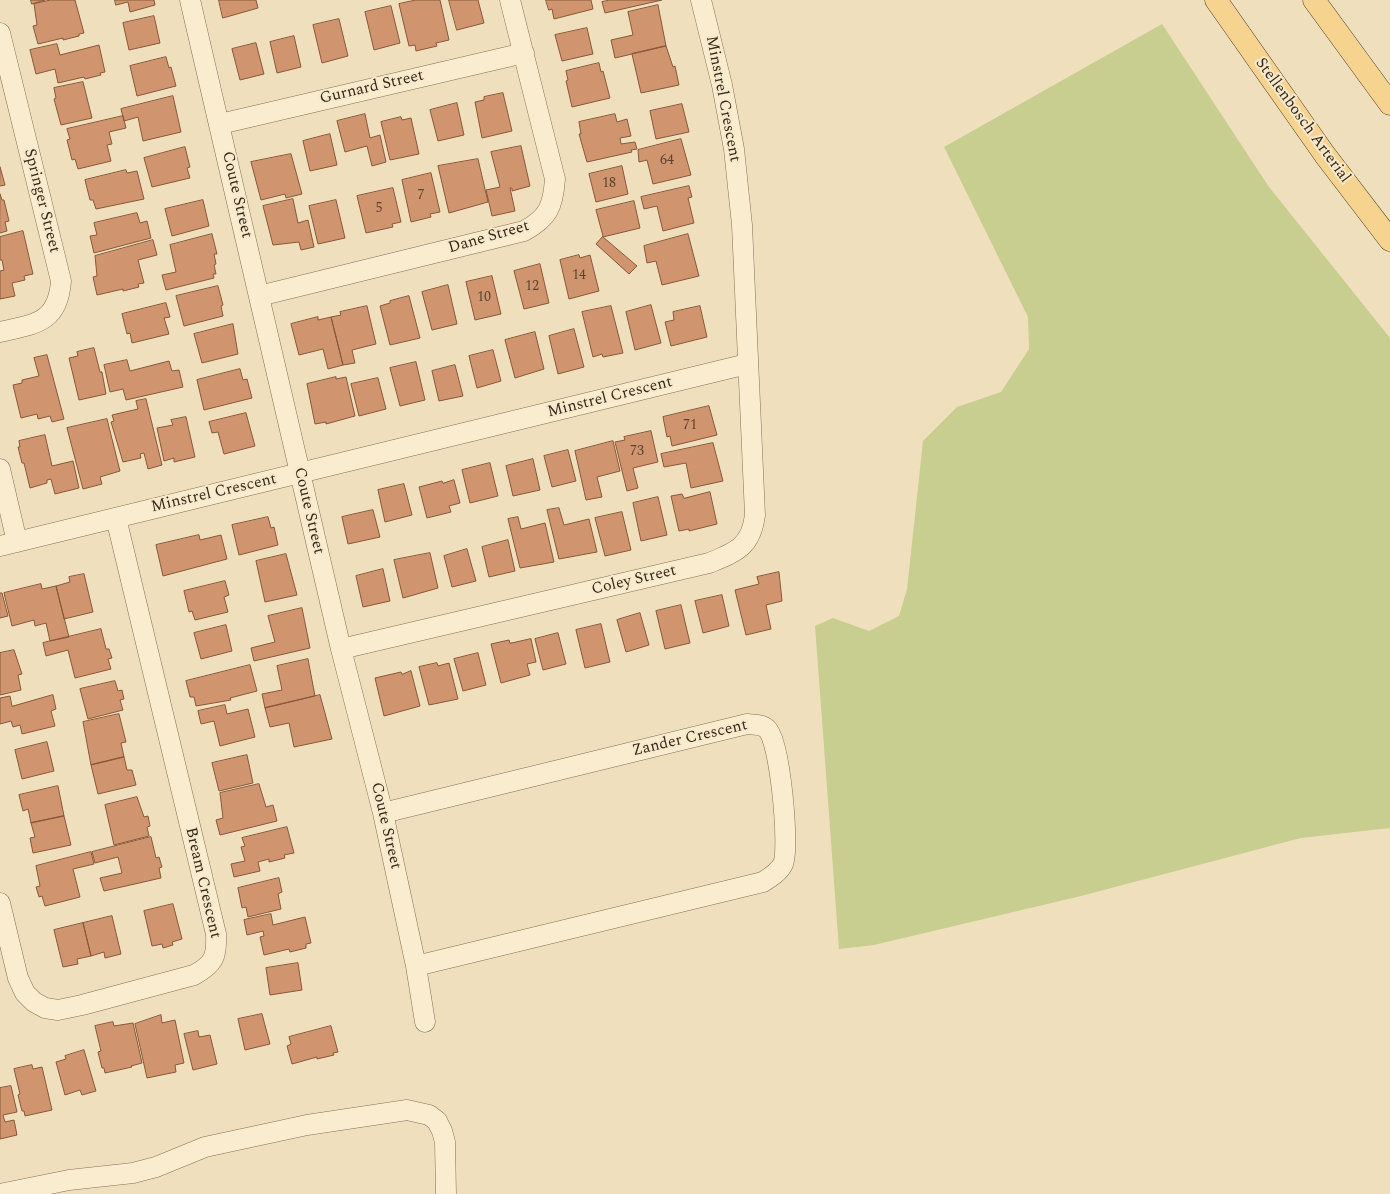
<!DOCTYPE html>
<style>
body{margin:0}
canvas{display:block;background:#f0dfbc}
</style>
<canvas width="1390" height="1194"></canvas>
<script>
const context = document.querySelector('canvas').getContext('2d');
context.lineJoin = 'round';
function fill(path, color) { context.fillStyle = color; context.fill(path, 'evenodd'); }
function trace(path, color, width, dash) { context.strokeStyle = color; context.lineWidth = width; context.lineCap = dash ? 'butt' : 'round'; context.setLineDash(dash || []); context.stroke(path); }
function drawText(font, color, halo, rows, align = 'center') {
  context.font = font + ' Spectral,serif'; context.lineWidth = 4; context.setLineDash([]); context.textBaseline = 'middle'; context.strokeStyle = halo; context.fillStyle = color; for (const [text, x, y, turn = 0] of rows) {
    context.save(); context.translate(x, y); context.rotate((+turn || 0) * Math.PI / 180); context.textAlign = isNaN(turn) ? turn : align; if (halo) context.strokeText(text, 0, 0); context.fillText(text, 0, 0); context.restore();
  }
}
fill(new Path2D(`
 M 1162,24 L 1269,187 L 1390,338 L 1390,828 L 1301,838 L 1081,896 L 874,945 L 839,949 L 815,626 L 833,618 L 869,631 L 899,616 L 907,589 L 923,441 L 957,407 L 1001,392 L 1029,349 L 1028,317 L 944,147 Z`), '#c8ce90');
const building = new Path2D(`
 M 31,0 L 45,0 L 32,4 Z
 M 51,0 L 75,0 L 84,33 L 79,34 L 79,36 L 63,40 L 63,38 L 38,44 L 33,26 L 37,25 L 34,4 Z
 M 115,0 L 154,0 L 155,5 L 130,12 L 128,2 L 116,5 Z
 M 219,0 L 256,0 L 258,8 L 223,18 Z
 M 416,0 L 440,0 L 449,40 L 436,43 L 437,46 L 416,51 L 415,45 L 409,46 L 399,4 Z
 M 449,0 L 478,0 L 484,23 L 457,30 Z
 M 546,0 L 591,0 L 593,9 L 554,19 L 552,9 L 549,10 Z
 M 610,0 L 662,0 L 605,13 L 602,2 Z
 M 658,5 L 666,46 L 615,58 L 611,40 L 633,35 L 628,12 Z
 M 391,6 L 400,43 L 374,50 L 365,12 Z
 M 154,16 L 160,43 L 129,50 L 123,23 Z
 M 339,19 L 348,56 L 322,63 L 313,25 Z
 M 587,28 L 593,54 L 562,61 L 555,35 Z
 M 294,36 L 301,67 L 277,73 L 270,42 Z
 M 256,43 L 264,74 L 240,80 L 232,49 Z
 M 57,44 L 60,55 L 99,45 L 105,72 L 100,73 L 101,75 L 85,79 L 84,77 L 58,83 L 55,69 L 36,74 L 30,50 Z
 M 666,46 L 673,67 L 675,66 L 679,85 L 641,93 L 632,54 Z
 M 166,57 L 169,68 L 171,67 L 176,86 L 137,96 L 130,66 Z
 M 599,63 L 601,72 L 603,71 L 610,98 L 572,107 L 566,81 L 568,80 L 566,71 Z
 M 83,82 L 92,118 L 61,125 L 54,99 L 56,98 L 54,88 Z
 M 503,93 L 512,131 L 482,138 L 475,102 L 484,100 L 484,97 Z
 M 173,96 L 181,132 L 143,141 L 138,117 L 124,121 L 121,109 Z
 M 457,103 L 464,135 L 438,141 L 430,110 Z
 M 682,104 L 689,132 L 656,139 L 650,111 Z
 M 365,114 L 370,138 L 380,135 L 386,162 L 372,166 L 367,146 L 345,152 L 337,121 Z
 M 615,114 L 617,122 L 627,119 L 631,136 L 620,138 L 621,144 L 635,142 L 637,149 L 631,150 L 632,152 L 587,162 L 579,134 L 581,134 L 579,122 Z
 M 123,116 L 126,128 L 109,132 L 112,144 L 107,145 L 111,161 L 78,169 L 75,159 L 72,160 L 67,140 L 70,139 L 67,129 Z
 M 401,117 L 402,120 L 411,118 L 419,154 L 390,160 L 381,122 Z
 M 330,134 L 337,165 L 310,171 L 303,141 Z
 M 681,139 L 691,175 L 653,184 L 647,160 L 639,162 L 638,150 Z
 M 521,146 L 530,186 L 512,191 L 512,188 L 510,188 L 515,211 L 492,216 L 486,190 L 500,187 L 491,152 Z
 M 185,147 L 190,167 L 187,168 L 190,178 L 152,187 L 144,158 Z
 M 291,154 L 302,194 L 286,198 L 285,194 L 261,200 L 251,162 Z
 M 478,159 L 488,202 L 449,213 L 438,166 Z
 M 622,166 L 628,194 L 596,202 L 589,174 Z
 M 0,167 L 5,185 L 0,186 Z
 M 126,170 L 127,173 L 137,171 L 144,199 L 96,209 L 93,200 L 90,200 L 85,180 Z
 M 431,173 L 440,212 L 430,214 L 431,217 L 411,222 L 402,180 Z
 M 689,186 L 692,197 L 688,198 L 694,223 L 663,231 L 657,206 L 644,209 L 641,197 Z
 M 393,188 L 401,222 L 392,224 L 393,227 L 366,233 L 357,196 Z
 M 0,194 L 2,200 L 4,200 L 9,221 L 5,222 L 7,231 L 0,233 Z
 M 293,199 L 298,223 L 308,220 L 314,247 L 301,250 L 299,242 L 273,245 L 263,206 Z
 M 203,200 L 209,226 L 172,236 L 165,209 Z
 M 336,200 L 345,238 L 318,244 L 309,206 Z
 M 634,201 L 640,228 L 603,237 L 637,266 L 629,274 L 596,244 L 603,236 L 596,210 Z
 M 137,213 L 140,223 L 147,221 L 151,238 L 94,253 L 90,236 L 97,235 L 94,223 Z
 M 23,231 L 33,274 L 24,276 L 25,280 L 12,283 L 15,296 L 0,299 L 0,271 L 4,270 L 2,260 L 0,260 L 0,237 Z
 M 212,234 L 217,254 L 214,254 L 216,264 L 214,265 L 216,274 L 213,274 L 214,278 L 166,290 L 162,275 L 176,272 L 170,245 Z
 M 688,234 L 699,276 L 662,285 L 656,261 L 647,263 L 644,246 Z
 M 153,240 L 157,255 L 138,260 L 144,283 L 138,284 L 139,287 L 123,291 L 123,289 L 97,295 L 93,277 L 97,276 L 95,256 Z
 M 579,255 L 580,258 L 590,255 L 599,291 L 569,299 L 560,260 Z
 M 540,264 L 549,303 L 524,309 L 514,271 Z
 M 492,276 L 501,314 L 475,320 L 466,282 Z
 M 448,285 L 457,324 L 432,330 L 422,292 Z
 M 218,286 L 223,305 L 221,306 L 223,316 L 184,326 L 176,296 Z
 M 409,296 L 420,338 L 390,345 L 380,306 L 390,303 L 390,301 Z
 M 166,303 L 170,317 L 164,318 L 169,334 L 132,343 L 130,333 L 127,334 L 122,314 Z
 M 651,305 L 661,343 L 635,350 L 626,312 Z
 M 367,306 L 376,344 L 352,350 L 355,363 L 343,365 L 331,317 L 341,315 L 340,312 Z
 M 611,306 L 623,353 L 603,357 L 602,354 L 593,357 L 582,312 Z
 M 700,306 L 707,337 L 671,346 L 665,322 L 674,320 L 673,312 Z
 M 318,317 L 318,320 L 331,317 L 343,365 L 328,369 L 323,349 L 299,355 L 291,324 Z
 M 233,324 L 238,354 L 202,363 L 194,334 Z
 M 574,329 L 584,367 L 558,374 L 549,336 Z
 M 535,332 L 544,369 L 515,378 L 505,340 Z
 M 94,348 L 100,372 L 102,372 L 106,394 L 79,400 L 69,358 L 78,356 L 77,352 Z
 M 493,350 L 501,381 L 477,388 L 469,356 Z
 M 47,355 L 64,419 L 52,422 L 50,416 L 38,419 L 37,414 L 21,418 L 13,385 L 22,383 L 22,380 L 39,376 L 34,358 Z
 M 127,360 L 130,371 L 169,361 L 172,371 L 179,370 L 183,387 L 126,400 L 123,389 L 110,392 L 104,365 Z
 M 416,362 L 425,400 L 400,406 L 390,368 Z
 M 455,365 L 463,396 L 439,401 L 432,371 Z
 M 240,369 L 243,380 L 247,379 L 252,398 L 204,410 L 197,380 Z
 M 336,377 L 336,379 L 346,377 L 355,416 L 326,424 L 326,422 L 315,424 L 307,384 Z
 M 378,378 L 386,409 L 359,416 L 351,384 Z
 M 146,399 L 162,465 L 148,469 L 144,453 L 140,454 L 141,458 L 123,462 L 111,422 L 114,421 L 112,415 L 138,409 L 136,401 Z
 M 709,406 L 717,435 L 672,446 L 670,436 L 667,437 L 663,417 Z
 M 246,413 L 255,446 L 224,454 L 218,432 L 212,433 L 209,422 Z
 M 186,417 L 195,457 L 174,462 L 174,458 L 164,461 L 157,428 L 173,425 L 171,420 Z
 M 107,419 L 120,471 L 100,477 L 102,484 L 83,489 L 67,428 Z
 M 651,431 L 658,462 L 633,468 L 638,488 L 627,491 L 615,442 L 625,440 L 624,437 Z
 M 45,435 L 52,466 L 73,461 L 79,488 L 55,494 L 51,479 L 47,480 L 47,483 L 30,488 L 24,463 L 22,463 L 18,447 L 20,447 L 19,441 Z
 M 613,441 L 620,471 L 597,477 L 602,497 L 586,500 L 575,451 Z
 M 713,443 L 723,481 L 691,488 L 686,463 L 664,467 L 661,454 Z
 M 568,450 L 576,481 L 552,487 L 544,456 Z
 M 533,459 L 540,490 L 513,496 L 506,466 Z
 M 490,463 L 498,496 L 470,503 L 462,470 Z
 M 454,480 L 460,503 L 449,506 L 451,512 L 427,518 L 419,487 L 442,481 L 443,483 Z
 M 404,484 L 412,515 L 385,522 L 378,490 Z
 M 710,492 L 717,524 L 689,531 L 689,529 L 679,531 L 671,496 L 682,494 L 684,498 Z
 M 658,497 L 667,535 L 641,541 L 633,503 Z
 M 559,508 L 564,525 L 589,519 L 597,552 L 559,559 L 547,510 Z
 M 373,510 L 380,537 L 348,544 L 342,517 Z
 M 622,512 L 631,550 L 605,556 L 595,518 Z
 M 268,517 L 271,528 L 274,527 L 278,545 L 239,555 L 232,525 Z
 M 518,517 L 521,529 L 545,523 L 554,562 L 520,568 L 508,519 Z
 M 199,535 L 200,540 L 221,535 L 227,559 L 163,576 L 156,545 Z
 M 508,540 L 515,571 L 489,577 L 482,547 Z
 M 467,549 L 476,581 L 452,587 L 444,556 Z
 M 430,553 L 438,588 L 403,598 L 394,560 Z
 M 286,554 L 297,595 L 265,602 L 256,561 Z
 M 383,569 L 390,601 L 363,607 L 356,576 Z
 M 779,572 L 782,601 L 766,605 L 771,629 L 746,635 L 735,590 L 759,584 L 757,577 Z
 M 84,574 L 93,612 L 64,619 L 56,586 L 70,582 L 69,577 Z
 M 225,581 L 229,595 L 224,597 L 228,612 L 195,620 L 192,611 L 189,612 L 184,591 Z
 M 41,584 L 42,589 L 56,586 L 69,637 L 50,641 L 46,623 L 35,626 L 34,620 L 12,626 L 4,593 Z
 M 0,593 L 2,593 L 8,616 L 0,618 Z
 M 722,595 L 729,626 L 703,633 L 695,601 Z
 M 681,605 L 690,643 L 665,649 L 656,611 Z
 M 302,608 L 310,648 L 254,661 L 251,648 L 275,642 L 268,616 Z
 M 640,613 L 649,645 L 626,652 L 617,620 Z
 M 601,624 L 610,662 L 585,668 L 576,630 Z
 M 226,625 L 232,651 L 201,659 L 194,633 Z
 M 101,629 L 106,649 L 109,649 L 112,658 L 108,659 L 111,669 L 75,678 L 68,650 L 46,656 L 43,643 Z
 M 558,633 L 566,664 L 543,670 L 535,639 Z
 M 531,639 L 536,662 L 527,664 L 530,675 L 501,683 L 491,644 L 509,640 L 510,643 Z
 M 14,650 L 22,674 L 18,675 L 21,690 L 0,695 L 0,653 Z
 M 478,653 L 486,685 L 463,691 L 454,659 Z
 M 308,659 L 315,696 L 265,708 L 262,694 L 282,690 L 277,666 Z
 M 437,663 L 438,666 L 449,663 L 458,699 L 429,705 L 419,667 Z
 M 250,665 L 257,691 L 230,698 L 231,700 L 196,706 L 194,697 L 190,697 L 186,681 Z
 M 411,671 L 420,706 L 384,716 L 375,678 L 401,672 L 402,674 Z
 M 115,681 L 118,691 L 122,690 L 124,699 L 120,700 L 123,710 L 88,719 L 80,689 Z
 M 53,695 L 56,709 L 51,711 L 55,726 L 22,734 L 20,725 L 13,727 L 11,721 L 0,724 L 0,698 L 10,696 L 12,706 Z
 M 320,695 L 332,739 L 294,747 L 289,723 L 270,727 L 265,708 Z
 M 225,705 L 227,714 L 248,709 L 255,737 L 220,746 L 214,721 L 201,724 L 198,711 Z
 M 119,714 L 126,742 L 121,743 L 124,757 L 91,765 L 83,722 Z
 M 47,742 L 54,771 L 22,779 L 15,750 Z
 M 247,755 L 253,783 L 219,791 L 212,763 Z
 M 124,757 L 127,770 L 132,770 L 136,785 L 98,794 L 91,765 Z
 M 259,784 L 266,807 L 273,805 L 277,821 L 220,835 L 216,820 L 223,818 L 220,793 Z
 M 58,786 L 64,816 L 31,823 L 28,809 L 23,811 L 19,795 Z
 M 137,797 L 144,817 L 148,816 L 150,826 L 147,827 L 149,836 L 114,845 L 105,805 Z
 M 64,816 L 71,845 L 33,853 L 30,838 L 35,837 L 31,823 Z
 M 287,827 L 294,853 L 284,855 L 285,858 L 269,862 L 269,859 L 258,862 L 260,871 L 234,877 L 231,864 L 245,861 L 241,847 L 245,846 L 242,838 Z
 M 151,837 L 156,858 L 159,857 L 162,867 L 159,868 L 161,878 L 104,891 L 100,878 L 122,873 L 118,857 L 95,863 L 92,852 Z
 M 91,852 L 94,864 L 73,869 L 80,897 L 45,906 L 42,896 L 39,897 L 36,887 L 40,886 L 36,866 Z
 M 279,878 L 282,892 L 278,894 L 281,909 L 248,917 L 246,907 L 242,908 L 238,888 Z
 M 173,904 L 182,939 L 172,942 L 173,945 L 163,948 L 162,944 L 152,946 L 144,911 Z
 M 271,914 L 273,925 L 305,917 L 311,943 L 306,944 L 306,948 L 290,952 L 289,949 L 264,955 L 260,937 L 264,936 L 263,931 L 247,935 L 244,920 Z
 M 112,916 L 121,954 L 105,958 L 104,952 L 91,956 L 83,923 Z
 M 83,923 L 91,956 L 77,959 L 78,964 L 63,967 L 54,930 Z
 M 298,963 L 302,990 L 270,995 L 266,968 Z
 M 262,1014 L 270,1044 L 245,1050 L 238,1019 Z
 M 161,1015 L 162,1023 L 175,1020 L 184,1063 L 175,1065 L 176,1072 L 147,1078 L 135,1024 Z
 M 113,1022 L 114,1026 L 133,1023 L 142,1063 L 131,1066 L 132,1067 L 105,1073 L 104,1068 L 102,1068 L 98,1052 L 101,1051 L 95,1026 Z
 M 331,1026 L 338,1052 L 333,1053 L 334,1055 L 317,1059 L 317,1057 L 292,1064 L 287,1046 L 291,1044 L 289,1037 Z
 M 198,1031 L 199,1037 L 210,1035 L 217,1064 L 193,1070 L 184,1034 Z
 M 84,1050 L 96,1091 L 82,1095 L 80,1090 L 65,1095 L 56,1062 L 66,1059 L 65,1056 Z
 M 32,1065 L 33,1069 L 42,1067 L 52,1110 L 25,1116 L 24,1111 L 22,1111 L 18,1095 L 20,1094 L 14,1069 Z
 M 11,1086 L 17,1112 L 3,1115 L 5,1122 L 14,1120 L 17,1135 L 0,1139 L 0,1088 Z`);
fill(building, '#d0956f');
trace(building, '#885739', 1);
const minor = new Path2D(`
 M 190,0 L 341,649 L 383,813 L 416,966 L 425,1022
 M 0,33 L 61,281 C 58,323 35,324 0,332
 M 220,124 L 524,53
 M 259,296 L 524,231 C 548,218 553,207 555,179 L 510,0
 M 0,469 L 17,542
 M 0,546 L 747,364
 M 341,649 L 709,563 C 736,552 751,547 755,515 L 742,225 L 734,149 L 722,85 L 701,0
 M 383,813 L 747,724 C 754,725 762,724 767,729 C 780,739 790,849 783,864 C 779,872 771,877 763,882 L 416,966
 M 0,903 L 18,978 L 25,993 L 34,1002 L 45,1008 L 58,1010 L 82,1005 L 194,975 C 214,964 217,957 216,934 L 116,518
 M 0,1194 L 69,1180 L 133,1173 L 156,1167 L 205,1147 L 307,1125 L 407,1110 L 429,1115 L 437,1121 L 442,1131 L 445,1142 L 446,1194`);
const primary = new Path2D(`
 M 1216,0 L 1325,155 L 1390,240
 M 1314,0 L 1390,104`);
trace(minor, '#876f55', 21);
trace(primary, '#543d2a', 23);
trace(minor, '#faeccf', 20);
trace(primary, '#f6d490', 22);
drawText('14px', '#5c422f', null, [
 ["64",667,161],
 ["18",609,184],
 ["7",421,196],
 ["5",379,209],
 ["14",579,276],
 ["12",532,287],
 ["10",484,298],
 ["71",690,426],
 ["73",637,452]
]);
drawText('16px', '#36271a', '#f7e9cb', [
 ["Gurnard Street",372,88,-13],
 ["Minstrel Crescent",722,99,79],
 ["Stellenbosch Arterial",1302,121,54],
 ["Coute Street",236,195,77],
 ["Springer Street",41,201,76],
 ["Dane Street",489,238,-16],
 ["Minstrel Crescent",610,398,-14],
 ["Minstrel Crescent",214,494,-13],
 ["Coute Street",308,511,77],
 ["Coley Street",634,581,-13],
 ["Zander Crescent",690,739,-13],
 ["Coute Street",385,826,77],
 ["Bream Crescent",202,883,77]
]);
</script>
